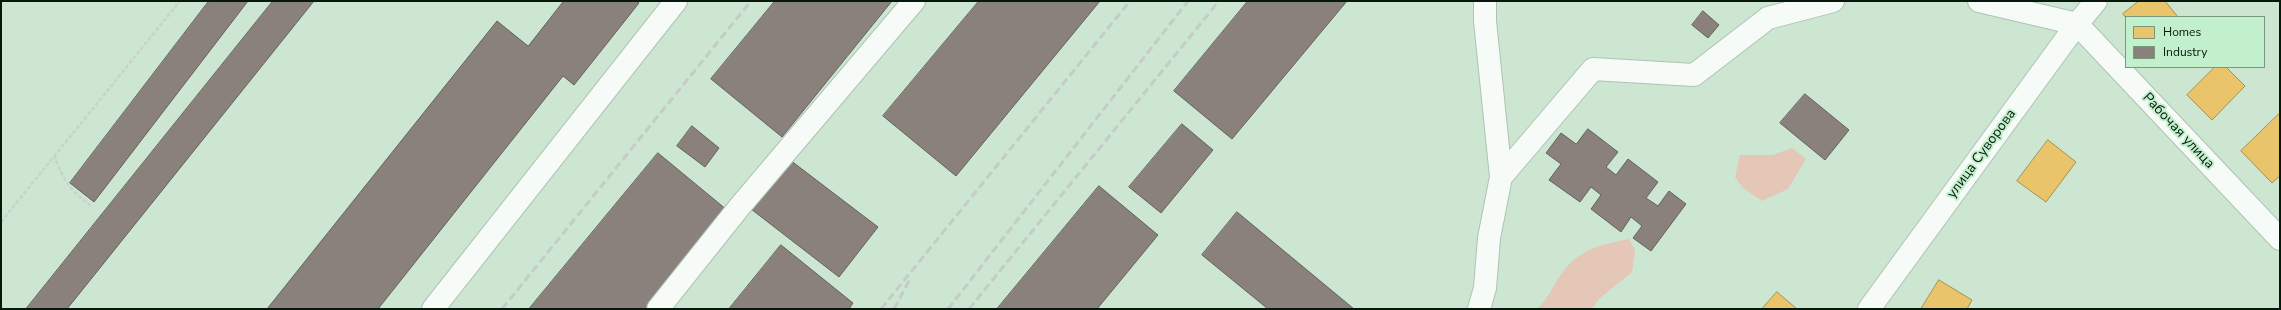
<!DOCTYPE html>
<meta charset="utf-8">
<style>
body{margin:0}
#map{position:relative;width:2281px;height:310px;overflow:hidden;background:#cce6d2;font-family:"Nunito Sans",sans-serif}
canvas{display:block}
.frame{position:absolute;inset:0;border:2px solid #06170b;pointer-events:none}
.legend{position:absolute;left:2125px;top:16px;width:140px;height:52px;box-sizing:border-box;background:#c2f0cc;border:1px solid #77997f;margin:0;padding:5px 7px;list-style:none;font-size:12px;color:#06170b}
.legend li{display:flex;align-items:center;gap:8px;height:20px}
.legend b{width:20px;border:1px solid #77997f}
</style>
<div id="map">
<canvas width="2281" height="310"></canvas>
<div class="frame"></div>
<ul class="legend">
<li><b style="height:11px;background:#e9c46a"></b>Homes</li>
<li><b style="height:11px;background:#8a817c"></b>Industry</li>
</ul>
</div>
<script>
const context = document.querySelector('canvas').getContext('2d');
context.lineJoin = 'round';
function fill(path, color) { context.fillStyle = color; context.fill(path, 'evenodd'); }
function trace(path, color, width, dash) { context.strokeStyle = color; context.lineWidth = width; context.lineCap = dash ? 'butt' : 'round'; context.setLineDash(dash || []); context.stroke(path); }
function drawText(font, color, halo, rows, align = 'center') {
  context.font = font + ' "Nunito Sans",sans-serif'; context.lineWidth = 4; context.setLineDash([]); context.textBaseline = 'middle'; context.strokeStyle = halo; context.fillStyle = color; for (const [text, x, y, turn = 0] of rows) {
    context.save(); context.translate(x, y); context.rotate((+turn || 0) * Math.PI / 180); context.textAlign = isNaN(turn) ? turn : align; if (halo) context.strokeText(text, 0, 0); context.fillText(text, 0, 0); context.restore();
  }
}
fill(new Path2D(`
 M 1792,148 L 1806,159 L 1788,189 L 1762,201 L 1743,188 L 1735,177 L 1740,155 L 1773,155 Z
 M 1629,239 L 1635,250 L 1632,272 L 1599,299 L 1592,309 L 1537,309 C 1547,300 1551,290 1558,279 C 1576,250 1598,245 1629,239 Z`), '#e4c7b6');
const homes = new Path2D(`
 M 2139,1 L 2165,1 L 2178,17 L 2126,18 L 2123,14 Z
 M 2215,67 L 2226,67 L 2245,86 L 2212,120 L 2187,95 Z
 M 2280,113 L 2280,176 L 2272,183 L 2241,151 Z
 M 2048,140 L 2076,162 L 2046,202 L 2017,181 Z
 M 1939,280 L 1972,300 L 1967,309 L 1921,309 Z
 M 1777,292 L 1797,309 L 1762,309 Z`);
fill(homes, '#e9c46a');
trace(homes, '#a5904e', 1);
const industry = new Path2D(`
 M 209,1 L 248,1 L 94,202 L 70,183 Z
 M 273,1 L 314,1 L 67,309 L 26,309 Z
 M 564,1 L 636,1 L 639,3 L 574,85 L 563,76 L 378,309 L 267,309 L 497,21 L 528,46 Z
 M 775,1 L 892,1 L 782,137 L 711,79 Z
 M 979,1 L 1100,1 L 956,176 L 883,116 Z
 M 1248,1 L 1347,1 L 1232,139 L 1174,91 Z
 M 1703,11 L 1719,25 L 1708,38 L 1692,25 Z
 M 1805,94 L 1849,130 L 1825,160 L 1780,123 Z
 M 1182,124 L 1213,150 L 1161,213 L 1129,187 Z
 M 692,126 L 719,148 L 705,167 L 677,146 Z
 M 1588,129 L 1618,152 L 1606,167 L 1616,175 L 1628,159 L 1658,182 L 1646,198 L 1658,206 L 1669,191 L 1686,204 L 1651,251 L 1633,238 L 1642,226 L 1631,217 L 1621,232 L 1591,209 L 1601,195 L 1591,187 L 1580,202 L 1549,180 L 1561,164 L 1546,153 L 1561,133 L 1576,144 Z
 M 658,153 L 727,210 L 646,309 L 529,309 Z
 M 790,160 L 878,227 L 839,277 L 751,209 Z
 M 1099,186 L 1158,235 L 1097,309 L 997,309 Z
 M 1237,212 L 1354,309 L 1268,309 L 1202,255 Z
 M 781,245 L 853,303 L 849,309 L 729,309 Z`);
fill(industry, '#8a817c');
trace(industry, '#62615a', 1);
const minor = new Path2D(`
 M 1485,1 L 1485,21 L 1501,177
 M 1979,1 L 2077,24
 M 2077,24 L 2280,239
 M 433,309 L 676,1
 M 658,309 L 741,205 L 914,1
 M 1479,309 L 1485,288 L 1489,238 L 1501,177 L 1593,69 L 1694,75 L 1768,18 L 1833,1
 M 1869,309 L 2077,24 L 2096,1`);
trace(minor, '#aec3b3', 24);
trace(new Path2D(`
 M 54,155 C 64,181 69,189 91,206
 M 1,222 L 180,1`), '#c9d2cb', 2.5, [4, 2]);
trace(minor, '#f7fbf8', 22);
trace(new Path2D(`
 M 502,309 L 751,1
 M 881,309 L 1130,1
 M 894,309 L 909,281
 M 948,309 L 1188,1
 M 969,309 L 1219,1`), '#c5ccc7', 3, [8, 4]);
drawText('14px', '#06170b', '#c2f0cc', [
 ["Рабочая улица",2178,131,47],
 ["улица Суворова",1982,154,-54]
]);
</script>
